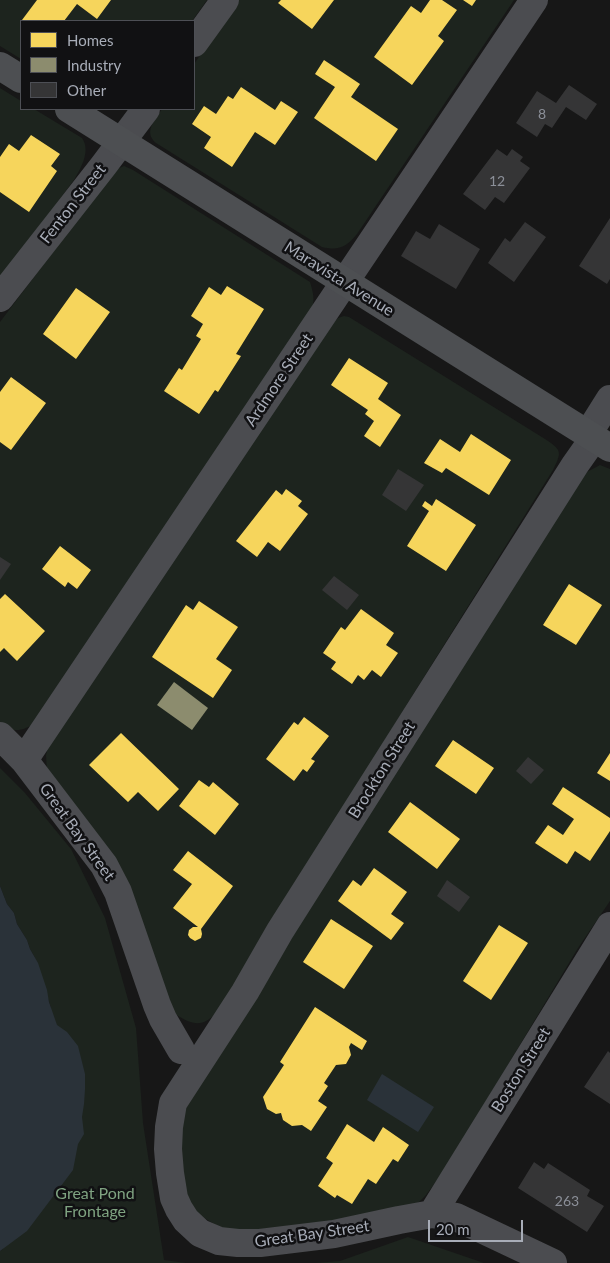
<!DOCTYPE html>
<style>
body{margin:0}
#map{position:relative;width:610px;height:1263px;overflow:hidden;background:#171717;font-family:Lato,sans-serif}
canvas{display:block}
.legend{position:absolute;left:20px;top:20px;width:175px;height:90px;box-sizing:border-box;background:#111113;border:1px solid #4d4f55;margin:0;padding:6px 9px;list-style:none;font-size:15px;color:#a8adb8}
.legend li{display:flex;align-items:center;gap:10px;height:25px}
.legend b{width:25px;border:1px solid #4d4f55}
.scale{position:absolute;left:428px;top:1220px;width:95px;height:22px;box-sizing:border-box;border:2px solid #a8adb8;border-top:0;padding-left:6px;font-size:15px;line-height:18px;white-space:nowrap;color:#a8adb8;-webkit-text-stroke:4px #111113;paint-order:stroke}
</style>
<div id="map">
<canvas width="610" height="1263"></canvas>
<ul class="legend">
<li><b style="height:14px;background:#f6d55c"></b>Homes</li>
<li><b style="height:14px;background:#8c8c6e"></b>Industry</li>
<li><b style="height:14px;background:#353536"></b>Other</li>
</ul>
<div class="scale">20 m</div>
</div>
<script>
const context = document.querySelector('canvas').getContext('2d');
context.lineJoin = 'round';
function fill(path, color) { context.fillStyle = color; context.fill(path, 'evenodd'); }
function trace(path, color, width, dash) { context.strokeStyle = color; context.lineWidth = width; context.lineCap = dash ? 'butt' : 'round'; context.setLineDash(dash || []); context.stroke(path); }
function drawText(font, color, halo, rows, align = 'center') {
  context.font = font + ' Lato,sans-serif'; context.lineWidth = 5; context.setLineDash([]); context.textBaseline = 'middle'; context.strokeStyle = halo; context.fillStyle = color; for (const [text, x, y, turn = 0] of rows) {
    context.save(); context.translate(x, y); context.rotate((+turn || 0) * Math.PI / 180); context.textAlign = isNaN(turn) ? turn : align; if (halo) context.strokeText(text, 0, 0); context.fillText(text, 0, 0); context.restore();
  }
}
fill(new Path2D(`
 M 0,0 L 207,0 L 192,21 L 21,21 L 21,59 L 0,46 Z
 M 239,0 L 514,0 L 357,234 C 346,247 339,251 322,247 L 156,143 C 143,132 155,120 162,109 L 194,109 L 194,64 Z
 M 0,88 L 21,101 L 21,109 L 34,109 L 82,138 C 91,151 81,168 74,180 L 0,279 Z
 M 124,166 L 133,170 L 310,282 C 313,292 315,299 312,309 L 36,723 C 22,731 13,734 0,722 L 0,322 L 109,178 L 117,169 Z
 M 344,316 L 349,317 L 545,439 C 562,450 562,452 553,470 L 409,701 L 231,992 C 214,1016 205,1036 174,1013 L 47,772 L 46,755 L 48,747 L 333,323 L 338,318 Z
 M 600,465 L 610,469 L 610,901 L 578,948 L 446,1168 L 426,1195 L 418,1203 L 384,1218 L 231,1232 L 216,1225 L 201,1216 L 191,1206 L 185,1192 L 178,1120 L 319,893 L 582,477 L 587,472 Z
 M 0,768 L 25,793 L 71,849 L 105,918 L 136,1028 L 143,1123 L 164,1260 L 186,1263 L 0,1263 L 0,1251 L 3,1249 L 51,1008 L 35,958 L 30,949 L 27,940 L 17,924 L 14,913 L 7,904 L 0,886 Z
 M 408,1237 L 484,1263 L 315,1263 L 340,1261 Z`), '#1d241e');
fill(new Path2D(`
 M 0,886 L 7,904 L 14,913 L 17,924 L 27,940 L 30,949 L 38,963 L 47,990 L 49,1002 L 57,1025 L 67,1032 L 78,1046 L 85,1074 L 85,1089 L 84,1104 L 82,1117 L 84,1134 L 78,1144 L 73,1170 L 27,1231 L 0,1251 Z
 M 382,1074 L 434,1107 L 418,1132 L 367,1100 Z`), '#2a3239');
fill(new Path2D(`
 M 37,0 L 111,0 L 97,19 L 77,4 L 64,21 L 24,21 L 22,20 Z
 M 281,0 L 334,0 L 312,29 L 278,3 Z
 M 430,0 L 442,0 L 457,10 L 438,36 L 444,41 L 412,85 L 374,57 L 411,6 L 421,13 Z
 M 463,0 L 476,0 L 472,6 Z
 M 324,60 L 360,84 L 351,97 L 398,129 L 376,161 L 314,118 L 335,87 L 315,74 Z
 M 241,87 L 275,110 L 281,101 L 298,112 L 275,145 L 255,132 L 232,167 L 204,148 L 211,137 L 192,124 L 204,106 L 216,114 L 228,96 L 233,99 Z
 M 31,135 L 60,154 L 51,166 L 57,171 L 29,212 L 0,192 L 0,157 L 9,144 L 19,151 Z
 M 227,286 L 264,309 L 236,354 L 241,356 L 218,392 L 215,390 L 199,414 L 164,391 L 179,368 L 182,370 L 201,339 L 196,336 L 203,324 L 191,316 L 209,287 L 221,295 Z
 M 76,288 L 110,312 L 76,359 L 43,334 Z
 M 349,358 L 388,383 L 378,399 L 401,415 L 380,447 L 364,436 L 374,421 L 365,414 L 368,410 L 331,385 Z
 M 11,377 L 46,403 L 11,450 L 0,442 L 0,392 Z
 M 471,434 L 511,460 L 489,495 L 446,468 L 442,473 L 424,463 L 440,439 L 460,452 Z
 M 286,489 L 302,501 L 298,506 L 308,514 L 280,551 L 268,542 L 257,557 L 236,541 L 276,490 L 282,495 Z
 M 436,499 L 476,525 L 446,571 L 407,546 L 429,511 L 422,506 L 425,501 L 432,506 Z
 M 60,546 L 91,570 L 77,589 L 68,582 L 65,587 L 42,569 Z
 M 569,584 L 602,605 L 576,645 L 543,625 Z
 M 5,594 L 45,631 L 17,661 L 4,648 L 0,652 L 0,599 Z
 M 199,601 L 238,627 L 216,659 L 232,670 L 213,698 L 152,657 L 186,605 L 193,610 Z
 M 361,609 L 394,633 L 386,645 L 398,653 L 381,677 L 372,670 L 364,680 L 358,675 L 352,684 L 331,669 L 336,662 L 323,653 L 341,627 L 345,630 Z
 M 304,717 L 329,736 L 311,759 L 315,761 L 307,772 L 303,769 L 294,781 L 266,759 L 294,722 L 298,725 Z
 M 121,733 L 179,789 L 158,811 L 138,792 L 128,802 L 89,765 Z
 M 453,740 L 494,768 L 476,794 L 435,766 Z
 M 610,753 L 610,781 L 597,773 Z
 M 199,780 L 209,787 L 213,782 L 239,804 L 215,835 L 179,806 Z
 M 563,787 L 610,818 L 610,831 L 590,861 L 575,851 L 567,864 L 535,843 L 548,825 L 563,835 L 574,819 L 552,804 Z
 M 410,802 L 460,839 L 437,869 L 388,832 Z
 M 188,851 L 233,886 L 201,929 L 202,934 L 201,938 L 195,941 L 190,938 L 188,935 L 189,930 L 193,927 L 198,927 L 173,908 L 192,884 L 173,870 Z
 M 374,868 L 407,892 L 391,914 L 404,923 L 391,940 L 338,901 L 353,880 L 361,886 Z
 M 331,919 L 373,946 L 344,989 L 303,962 Z
 M 499,925 L 528,943 L 491,1000 L 463,981 Z
 M 315,1007 L 367,1041 L 362,1050 L 351,1043 L 349,1047 L 351,1055 L 346,1064 L 336,1065 L 324,1083 L 328,1086 L 318,1101 L 327,1107 L 311,1131 L 302,1125 L 292,1126 L 283,1120 L 281,1113 L 276,1114 L 267,1109 L 263,1097 L 284,1065 L 280,1062 Z
 M 347,1124 L 374,1142 L 383,1127 L 409,1145 L 398,1162 L 393,1159 L 376,1184 L 368,1179 L 352,1204 L 337,1195 L 335,1198 L 318,1186 L 333,1163 L 326,1158 Z`), '#f6d55c');
fill(new Path2D(`
 M 174,682 L 208,708 L 192,730 L 157,705 Z`), '#8c8c6e');
fill(new Path2D(`
 M 569,85 L 597,104 L 586,120 L 566,107 L 552,128 L 545,124 L 537,137 L 516,123 L 537,91 L 556,103 Z
 M 497,149 L 507,156 L 512,149 L 523,157 L 520,161 L 530,168 L 504,203 L 495,197 L 485,210 L 463,194 Z
 M 610,218 L 610,279 L 607,284 L 579,266 Z
 M 525,222 L 546,237 L 514,282 L 488,263 L 505,238 L 510,242 Z
 M 439,224 L 480,249 L 456,289 L 401,256 L 416,231 L 430,239 Z
 M 398,469 L 424,485 L 406,511 L 382,495 Z
 M 0,557 L 11,564 L 0,580 Z
 M 334,576 L 359,595 L 347,610 L 322,590 Z
 M 528,757 L 544,770 L 531,784 L 516,771 Z
 M 447,880 L 470,897 L 459,912 L 437,896 Z
 M 608,1051 L 610,1053 L 610,1104 L 584,1087 Z
 M 534,1162 L 544,1169 L 548,1163 L 590,1190 L 587,1196 L 604,1206 L 587,1232 L 518,1188 Z`), '#353536');
trace(new Path2D(`
 M 194,43 L 225,0
 M 0,298 L 104,165 L 146,109
 M 588,434 L 610,399
 M 0,736 L 24,760 L 104,865 L 118,892 L 157,1005 L 163,1019 L 181,1050
 M 24,760 L 534,0
 M 432,1214 L 610,926
 M 553,1263 L 456,1217 L 432,1214 L 399,1220 L 334,1234 L 260,1243 L 238,1243 L 219,1241 L 200,1233 L 186,1220 L 179,1209 L 174,1198 L 170,1173 L 168,1149 L 169,1127 L 173,1103 L 245,992 L 280,931 L 575,465 L 594,438`), '#4b4c50', 28);
trace(new Path2D(`
 M 0,66 L 21,79
 M 69,109 L 610,448`), '#4d4f52', 28);
drawText('14px', '#8b8f98', null, [
 ["8",542,114],
 ["12",497,181],
 ["263",567,1201]
]);
drawText('16px', '#a8adb8', '#111113', [
 ["Fenton Street",73,204,-52],
 ["Maravista Avenue",339,279,32],
 ["Ardmore Street",279,380,-56],
 ["Brockton Street",382,770,-58],
 ["Great Bay Street",77,832,54],
 ["Boston Street",521,1070,-58],
 ["Great Bay Street",312,1234,-8]
]);
drawText('16px', '#7fa381', '#111113', [
 ["Great Pond",95,1194],
 ["Frontage",95,1212]
]);
</script>
